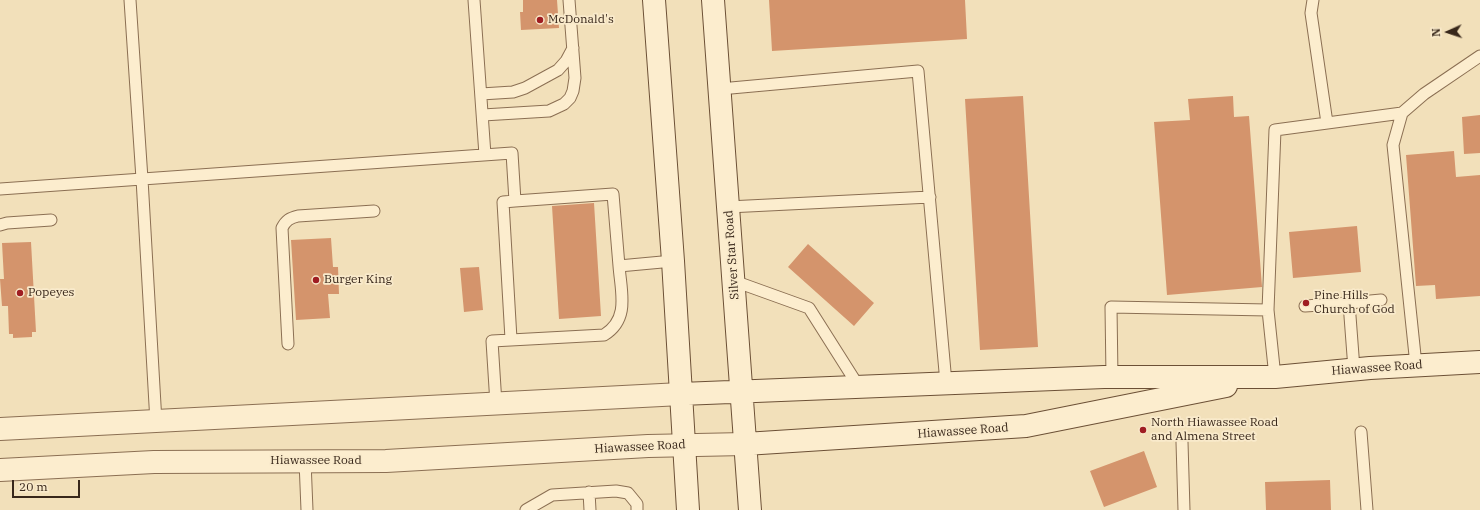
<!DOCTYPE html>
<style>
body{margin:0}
#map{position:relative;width:1480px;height:510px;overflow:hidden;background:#f2e0ba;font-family:"IBM Plex Serif",serif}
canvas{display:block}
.north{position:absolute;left:1428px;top:12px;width:40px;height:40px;-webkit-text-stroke:3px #f9eacb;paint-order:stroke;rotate:267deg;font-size:11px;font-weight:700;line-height:16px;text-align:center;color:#38271a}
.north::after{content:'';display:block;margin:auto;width:14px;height:18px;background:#38271a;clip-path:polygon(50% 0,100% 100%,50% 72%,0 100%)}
.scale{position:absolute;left:12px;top:480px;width:68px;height:18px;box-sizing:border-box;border:2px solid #38271a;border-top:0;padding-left:5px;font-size:12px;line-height:14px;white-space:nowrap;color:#38271a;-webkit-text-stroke:3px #f9eacb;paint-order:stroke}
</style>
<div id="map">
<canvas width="1480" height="510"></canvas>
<div class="north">N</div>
<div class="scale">20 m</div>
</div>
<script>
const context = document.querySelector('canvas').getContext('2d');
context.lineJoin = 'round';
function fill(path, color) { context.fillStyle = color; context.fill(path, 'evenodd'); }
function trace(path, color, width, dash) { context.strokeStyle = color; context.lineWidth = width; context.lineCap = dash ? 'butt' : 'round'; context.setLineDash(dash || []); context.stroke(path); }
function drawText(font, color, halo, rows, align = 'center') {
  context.font = font + ' "IBM Plex Serif",serif'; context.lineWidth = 3.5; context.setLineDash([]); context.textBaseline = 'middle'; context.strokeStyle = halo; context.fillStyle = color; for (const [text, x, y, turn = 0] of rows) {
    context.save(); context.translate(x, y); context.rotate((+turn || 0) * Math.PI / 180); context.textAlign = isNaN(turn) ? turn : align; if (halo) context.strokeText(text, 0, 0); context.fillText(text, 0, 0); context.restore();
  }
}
fill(new Path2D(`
 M 523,0 L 557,0 L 559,28 L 521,30 L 520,12 L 523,12 Z
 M 769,0 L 965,0 L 967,39 L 772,51 Z
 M 1023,96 L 1038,347 L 980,350 L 965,99 Z
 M 1233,96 L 1234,117 L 1249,116 L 1262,287 L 1167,295 L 1154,122 L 1190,120 L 1188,99 Z
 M 1480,115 L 1480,153 L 1464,154 L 1462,117 Z
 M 1454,151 L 1456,177 L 1480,175 L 1480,296 L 1436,299 L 1435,285 L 1416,286 L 1406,155 Z
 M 594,203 L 601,316 L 559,319 L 552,206 Z
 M 1357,226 L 1361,272 L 1293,278 L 1289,232 Z
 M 331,238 L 333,267 L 338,267 L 339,294 L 328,294 L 330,318 L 296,320 L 291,240 Z
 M 31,242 L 36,332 L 32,332 L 32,337 L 13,338 L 13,334 L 9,334 L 8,306 L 2,306 L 0,279 L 4,279 L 2,243 Z
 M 808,244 L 874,303 L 854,326 L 788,267 Z
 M 479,267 L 483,310 L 464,312 L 460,268 Z
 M 1144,451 L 1157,487 L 1104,507 L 1090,471 Z
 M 1330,480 L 1331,510 L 1266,510 L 1265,482 Z`), '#d4946c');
const service = new Path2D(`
 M 130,0 L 142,179 L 156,422
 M 474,0 L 485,155
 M 1313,0 L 1311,13 L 1327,123
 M 720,89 L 918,71 L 946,383
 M 481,94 L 513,92 L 525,88 L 558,70 L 566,61 L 573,48
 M 483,115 L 549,111 L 564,104 L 570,98 L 573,91 L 575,78 L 569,0
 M 0,189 L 512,153 L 515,201 L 613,194 L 619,266
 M 728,207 L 930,197
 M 0,225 L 7,223 L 51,220
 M 734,281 L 809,308 L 859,387
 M 1349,303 L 1381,300
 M 1305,306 L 1349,303 L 1354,369
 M 1268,310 L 1275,130 L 1402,113
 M 511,339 L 503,202 L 515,201
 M 288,344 L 282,228 C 286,220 290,218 298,216 L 374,211
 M 1416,365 L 1393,145 L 1402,113 L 1424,94 L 1480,56
 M 1112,377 L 1111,307 L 1268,310 L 1275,377
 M 496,404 L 492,341 L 604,335 C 630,319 621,292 619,266 L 673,261
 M 1361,432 L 1367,510
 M 1182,442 L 1184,510
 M 305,461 L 307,510
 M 589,492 L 590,510
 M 526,510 L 552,495 L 616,491 L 628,493 L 637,504 L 637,510`);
const tertiary = new Path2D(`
 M 0,429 L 681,394
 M 0,470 L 154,462 L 386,461 L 648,446 L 745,444`);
const secondary = new Path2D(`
 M 654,0 L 673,261 L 688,510
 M 713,0 L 750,510
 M 681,394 L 1104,377 L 1275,377 L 1370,368 L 1480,362
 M 745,444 L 1026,426 L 1226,386`);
trace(service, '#8b6f53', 13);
trace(tertiary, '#8b6f53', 24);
trace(secondary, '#6c5036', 24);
trace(service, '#fcedce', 11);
trace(tertiary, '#fcedce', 22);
trace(secondary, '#fcedce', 22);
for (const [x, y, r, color] of [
 [540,20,4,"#9f1d22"],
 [316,280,4,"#9f1d22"],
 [20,293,4,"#9f1d22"],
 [1306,303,4,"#9f1d22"],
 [1143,430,4,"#9f1d22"]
]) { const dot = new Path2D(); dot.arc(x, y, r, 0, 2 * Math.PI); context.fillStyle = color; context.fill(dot); trace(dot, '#f9eacb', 1.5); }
drawText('12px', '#38271a', '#f9eacb', [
 ["McDonald's",548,20],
 ["Burger King",324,280],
 ["Popeyes",28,293],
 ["Pine Hills",1314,296],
 ["Church of God",1314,310],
 ["North Hiawassee Road",1151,423],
 ["and Almena Street",1151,437]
], 'left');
drawText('12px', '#38271a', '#f9eacb', [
 ["Silver Star Road",732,255,-94],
 ["Hiawassee Road",1377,368,-4],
 ["Hiawassee Road",963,431,-4],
 ["Hiawassee Road",640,447,-3],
 ["Hiawassee Road",316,461]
]);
</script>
